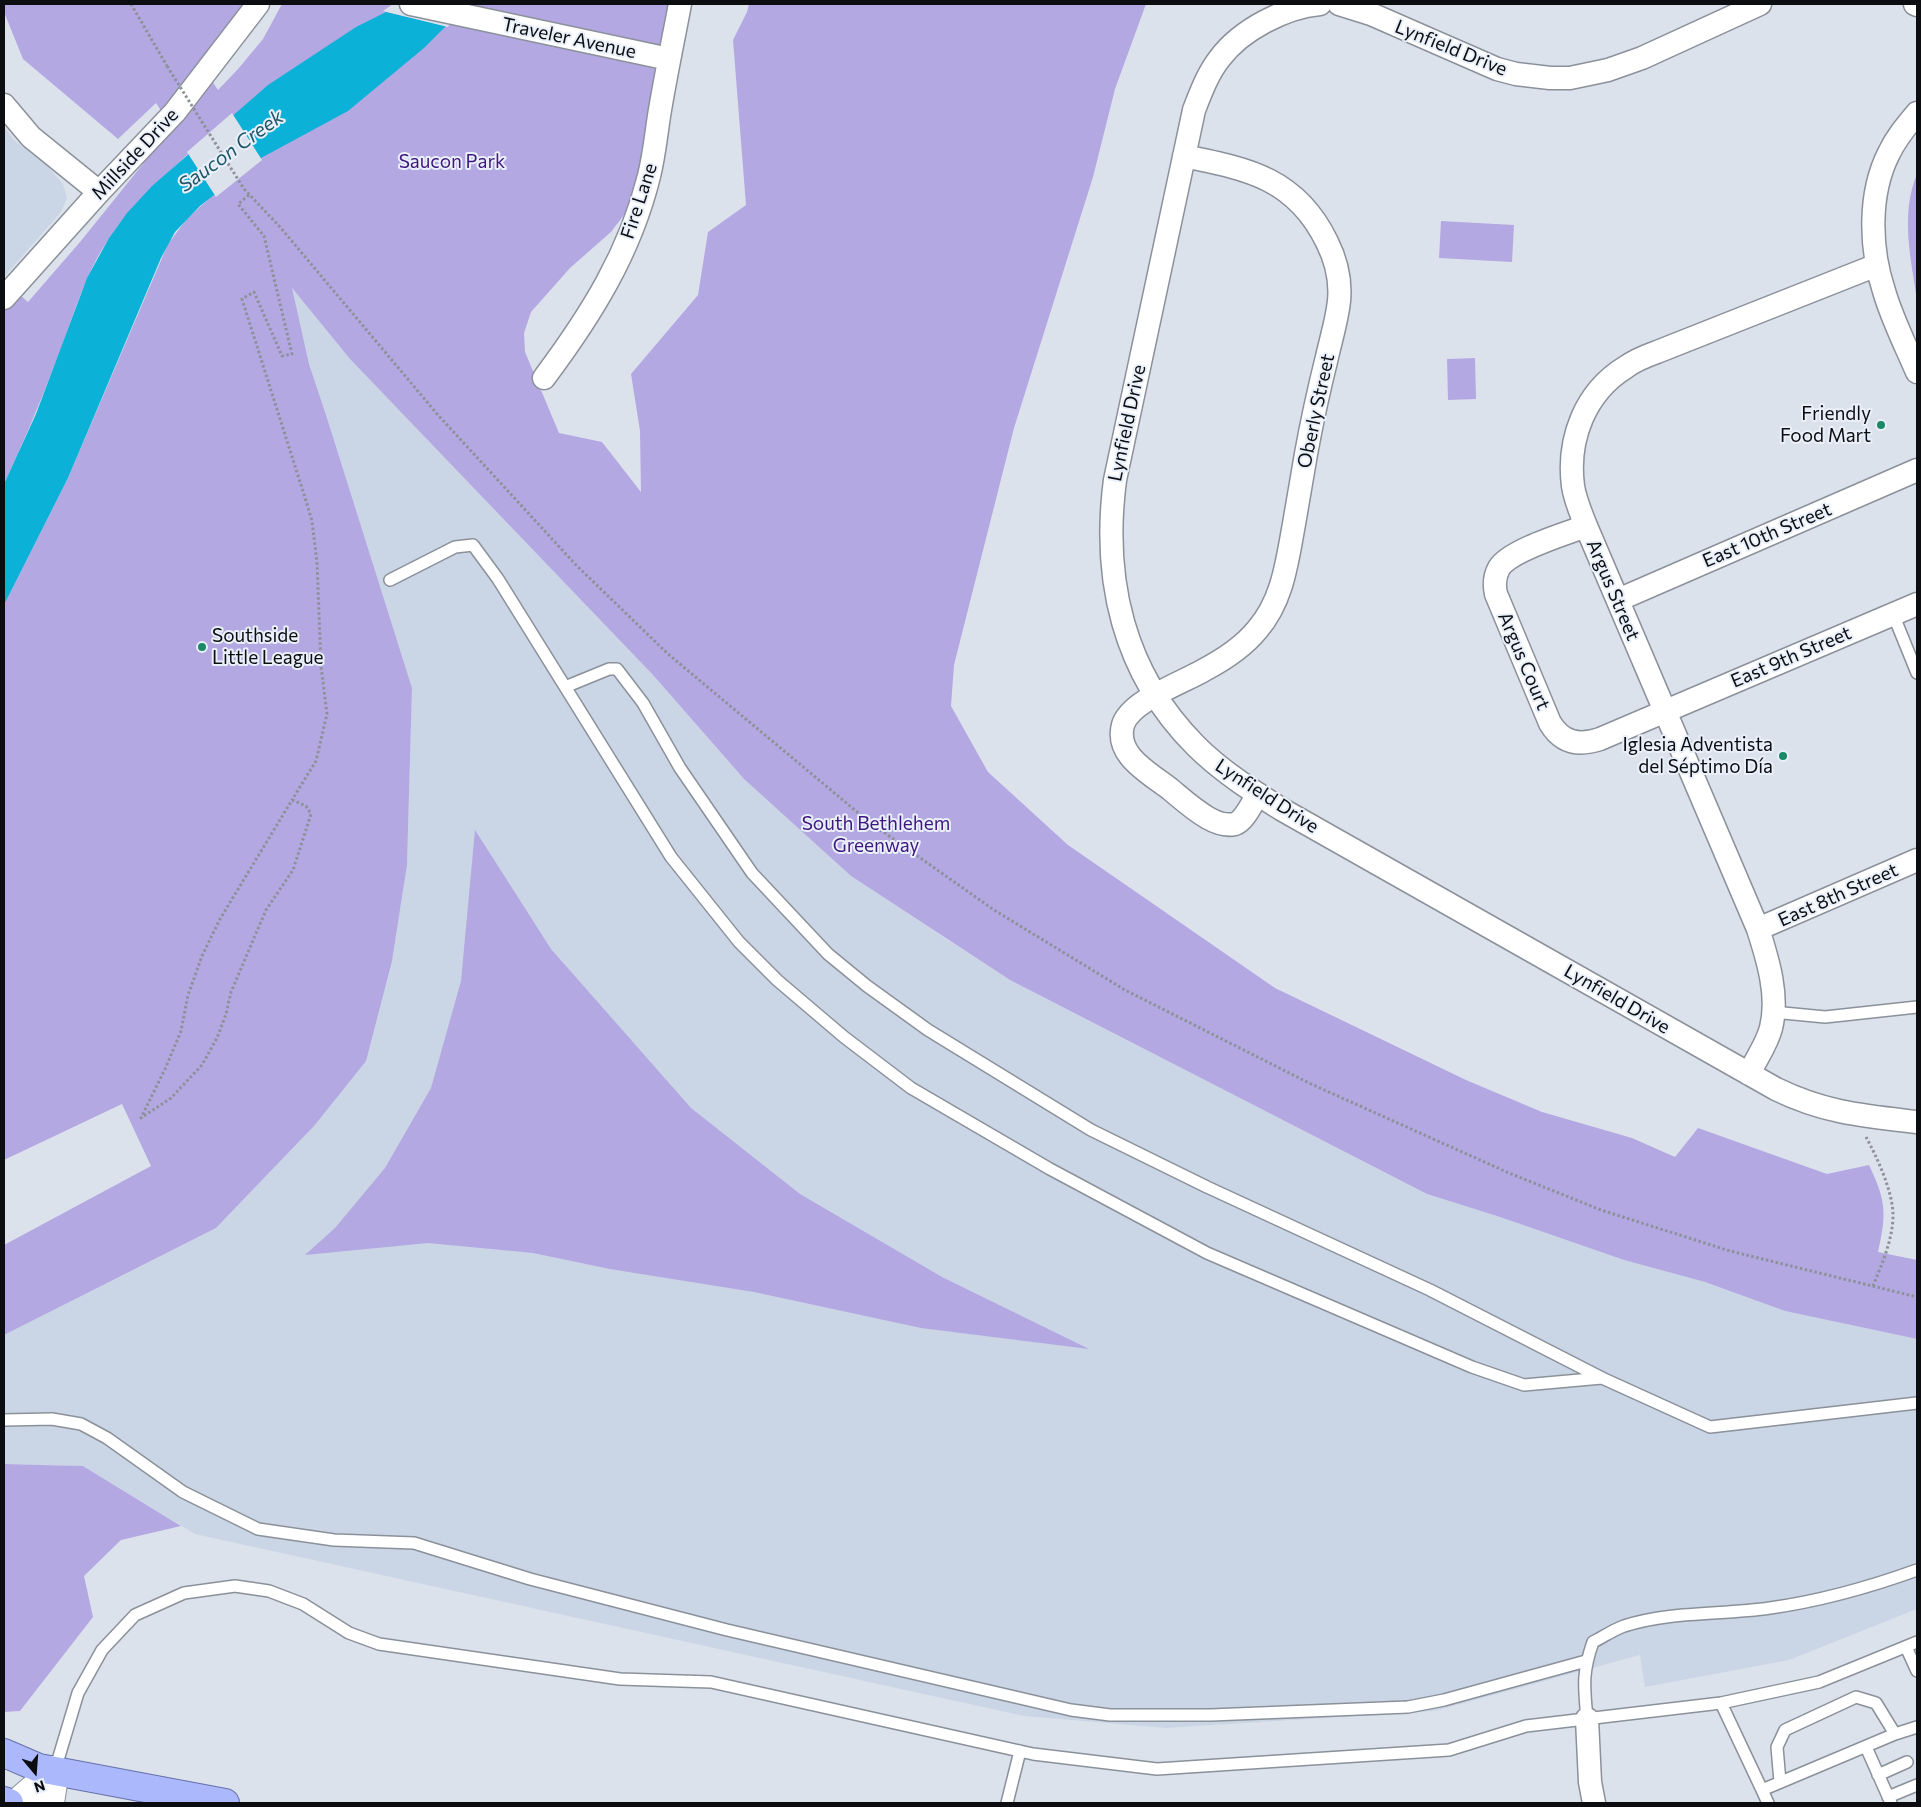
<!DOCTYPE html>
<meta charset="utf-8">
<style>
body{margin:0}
#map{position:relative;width:1921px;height:1807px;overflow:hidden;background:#dce2ec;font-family:Commissioner,sans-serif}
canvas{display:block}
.frame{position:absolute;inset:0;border:5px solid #0b0d11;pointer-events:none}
.north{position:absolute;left:10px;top:1747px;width:50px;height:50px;-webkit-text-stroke:4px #e9f0fa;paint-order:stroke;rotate:162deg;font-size:14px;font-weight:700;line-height:20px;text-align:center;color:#0b0d11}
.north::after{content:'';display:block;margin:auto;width:18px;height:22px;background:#0b0d11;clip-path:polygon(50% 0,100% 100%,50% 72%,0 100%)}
</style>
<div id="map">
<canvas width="1921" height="1807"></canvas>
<div class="frame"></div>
<div class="north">N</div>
</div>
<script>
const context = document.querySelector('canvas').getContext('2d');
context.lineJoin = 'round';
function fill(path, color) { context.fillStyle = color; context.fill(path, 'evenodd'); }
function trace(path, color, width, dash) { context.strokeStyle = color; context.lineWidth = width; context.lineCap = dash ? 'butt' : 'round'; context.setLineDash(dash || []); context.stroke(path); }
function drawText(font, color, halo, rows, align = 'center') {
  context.font = font + ' Commissioner,sans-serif'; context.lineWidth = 4; context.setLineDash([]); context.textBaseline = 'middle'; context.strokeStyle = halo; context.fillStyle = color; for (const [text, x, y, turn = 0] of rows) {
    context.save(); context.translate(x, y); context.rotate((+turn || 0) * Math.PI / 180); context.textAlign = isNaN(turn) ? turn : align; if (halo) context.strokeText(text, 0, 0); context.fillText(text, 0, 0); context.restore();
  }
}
fill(new Path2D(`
 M 4,127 L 14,140 L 47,166 L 63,184 L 67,198 L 61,212 L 4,277 Z
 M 291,287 L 350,359 L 653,675 L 744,779 L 851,876 L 951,942 L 1010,980 L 1427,1194 L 1500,1217 L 1624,1260 L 1705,1282 L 1785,1311 L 1917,1339 L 1917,1609 L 1789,1660 L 1645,1687 L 1640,1655 L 1435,1711 L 1166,1728 L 1024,1716 L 195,1534 L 83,1466 L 4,1464 L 4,1335 L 216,1228 L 314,1126 L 392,961 L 407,865 L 412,688 L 327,418 L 309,364 Z`), '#cad5e5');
fill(new Path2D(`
 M 4,4 L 244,4 L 241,12 L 199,62 L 218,90 L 238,69 L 263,39 L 282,4 L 674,4 L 633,203 L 611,232 L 570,268 L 531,312 L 524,333 L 525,352 L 559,433 L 602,442 L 641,492 L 640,431 L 631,374 L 698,295 L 708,232 L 746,205 L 733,40 L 747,12 L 749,4 L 1146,4 L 1115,89 L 1093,177 L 1014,428 L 954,665 L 951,706 L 988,772 L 1068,845 L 1275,988 L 1466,1080 L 1542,1112 L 1632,1138 L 1675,1157 L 1698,1128 L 1827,1174 L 1869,1165 C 1886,1201 1887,1213 1878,1252 L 1917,1260 L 1917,1339 L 1785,1311 L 1705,1282 L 1624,1260 L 1500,1217 L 1427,1194 L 1010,980 L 851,876 L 744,779 L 653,675 L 350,359 L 292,288 L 309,364 L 327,418 L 412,688 L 407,865 L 392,961 L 366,1061 L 314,1126 L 216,1228 L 4,1335 L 4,1245 L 151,1166 L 122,1104 L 4,1160 L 4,605 L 68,478 L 168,244 L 186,220 L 214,194 L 188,154 C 160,180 131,205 110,237 C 83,276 72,322 54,366 C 39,406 22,445 4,484 L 4,281 L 28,302 L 80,242 L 172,128 L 156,103 L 118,139 L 23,59 L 4,12 Z
 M 1917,174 L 1917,300 C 1911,259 1900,214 1917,174 Z
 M 1441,221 L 1514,225 L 1512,262 L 1439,258 Z
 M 1475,358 L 1476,399 L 1448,400 L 1447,359 Z
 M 475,830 L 551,949 L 691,1108 L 800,1194 L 942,1277 L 1089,1349 L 921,1328 L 754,1292 L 610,1269 L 533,1253 L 428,1243 L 305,1255 L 335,1228 L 385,1168 L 431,1088 L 461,981 Z
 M 4,1464 L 83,1466 L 181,1526 L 121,1540 L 84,1576 L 93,1617 L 20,1711 L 4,1712 Z`), '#b4a8e3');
fill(new Path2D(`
 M 386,12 L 446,26 L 424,48 L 348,111 L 261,158 L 200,206 L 175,232 L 161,258 L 68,478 L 4,605 L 4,484 L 36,414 L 87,278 L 109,238 L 127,213 L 152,186 L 268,85 L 356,27 Z`), '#0cb1d8');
fill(new Path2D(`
 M 393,4 L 465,4 L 457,10 L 448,27 L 383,11 Z
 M 232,113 L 262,160 L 216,197 L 187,152 Z`), '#dce2ec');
const service = new Path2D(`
 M 390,580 L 455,547 L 473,545 L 498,579 L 671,857 L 739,942 L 777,980 L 844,1037 L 911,1088 L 1050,1169 L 1207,1253 L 1472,1367 L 1524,1385 L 1602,1378
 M 1893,614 L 1917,673
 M 565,687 L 609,669 L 617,669 L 643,703 L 680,768 L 752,873 L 828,954 L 867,986 L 928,1030 L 1091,1130 L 1207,1187 L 1430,1290 L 1602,1378 L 1710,1427 L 1917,1403
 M 1773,1012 L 1825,1017 L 1917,1007
 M 4,1420 L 52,1419 L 81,1424 L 107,1438 L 183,1492 L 258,1529 L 334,1540 L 414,1543 L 530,1579 L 727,1630 L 1071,1710 L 1110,1715 L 1211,1715 L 1408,1707 L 1444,1700 L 1586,1661
 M 1906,1647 L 1917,1671
 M 1721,1703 L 1762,1790 L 1895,1734 L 1917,1727
 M 1587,1719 C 1584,1686 1582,1673 1593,1642 C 1603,1637 1613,1630 1624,1626 C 1671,1611 1722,1615 1770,1608 C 1820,1601 1870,1587 1917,1570
 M 1866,1747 L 1891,1803
 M 55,1770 L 78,1693 L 102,1650 L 135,1615 L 184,1593 L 235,1586 L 269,1591 L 303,1604 L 349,1633 L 379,1644 L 620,1679 L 711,1682 L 1033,1754 L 1157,1769 L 1449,1750 L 1526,1726 L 1721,1703 L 1819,1682 L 1917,1642
 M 1878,1775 L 1907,1762
 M 1780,1782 L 1777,1747 L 1785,1730 L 1856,1697 L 1876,1703 L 1895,1734
 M 1762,1790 L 1768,1803
 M 1888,1797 L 1917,1785
 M 1007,1803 L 1020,1751`);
const minor = new Path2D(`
 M 411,4 L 669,59
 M 1320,4 C 1285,7 1241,30 1220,58 C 1208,73 1201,92 1194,110 L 1115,480 C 1102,579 1123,673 1196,746 C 1221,771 1251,790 1281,809 L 1776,1089 C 1825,1113 1864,1116 1917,1122
 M 1339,4 L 1371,14 L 1497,69 L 1516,74 L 1550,78 L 1570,78 L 1608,70 L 1642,58 L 1760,4
 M 1915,4 L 1917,5
 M 4,105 L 31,137 L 99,192
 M 1917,113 C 1906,126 1896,138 1889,153 C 1868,194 1870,249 1884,291 C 1892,319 1906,346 1917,372
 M 1184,156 C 1248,169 1296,178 1327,242 C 1336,260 1341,281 1339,301 C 1337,320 1331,339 1327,357 C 1319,389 1312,421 1306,454 C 1302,478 1298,501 1294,524 C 1287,562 1283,600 1257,630 C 1243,647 1223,660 1204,670 C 1184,682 1130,701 1123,725 C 1120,736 1123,747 1130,756 C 1140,769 1157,779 1170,789 C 1182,799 1194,810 1208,818 C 1215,822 1226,826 1235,824 C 1245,820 1252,803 1258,794
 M 4,298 L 99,192 L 175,112 L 258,4
 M 544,378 C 591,315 630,253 649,176 C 654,156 656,136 659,116 C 665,79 673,41 680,4
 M 1586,526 C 1565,534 1510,550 1499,568 C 1494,577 1494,585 1496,594 L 1550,723 C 1562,743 1579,746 1600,739 L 1917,604
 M 1618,600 L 1917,470
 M 1758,929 L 1917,860
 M 1749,1074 C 1756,1059 1767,1044 1771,1028 C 1779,996 1768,960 1758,929 L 1586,526 C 1581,513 1575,500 1573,486 C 1567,439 1585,392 1626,367 C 1635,360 1646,356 1657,352 L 1877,265
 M 1587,1719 L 1590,1782 L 1594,1803`);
const tertiary = new Path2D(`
 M 17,1803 L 55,1770
 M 50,1803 L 55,1770`);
const trunk = new Path2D(`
 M 4,1753 L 39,1768 L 225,1803
 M 4,1801 L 9,1803`);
trace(service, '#8b919a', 14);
trace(minor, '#8b919a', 25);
trace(tertiary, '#8b919a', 30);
trace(trunk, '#6570aa', 30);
trace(new Path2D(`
 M 131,4 L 167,66
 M 244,189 L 280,227 L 438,415 L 576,565 L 668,654 L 868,821 L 994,910 L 1125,990 L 1311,1084 L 1509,1173 L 1601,1210 L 1730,1251 L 1917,1297
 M 249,195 L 238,204 L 264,236 L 292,354 L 282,356 L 254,292 L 242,299 L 307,504 L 312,521 L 317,562 L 321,666 L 327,714 L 316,761 L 292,800
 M 292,800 L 306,806 L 311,814 L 293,870 L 266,910 L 231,992 L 226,1014 L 217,1038 L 202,1065 L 171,1098 L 141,1118 L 166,1067 L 181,1031 L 188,995 L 202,956 L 220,919 Z
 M 1866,1137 C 1877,1157 1893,1192 1893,1215 C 1893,1239 1882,1264 1873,1286`), '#8d9199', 3, [2.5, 2.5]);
trace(service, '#fff', 11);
trace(minor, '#fff', 22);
trace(tertiary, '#fff', 28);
trace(trunk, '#abb8fc', 28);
trace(new Path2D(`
 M 167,66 L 244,189`), '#8d9199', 3, [2.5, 2.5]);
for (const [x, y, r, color] of [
 [1881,425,5,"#1a8968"],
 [202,647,5,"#1a8968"],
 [1783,756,5,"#1a8968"]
]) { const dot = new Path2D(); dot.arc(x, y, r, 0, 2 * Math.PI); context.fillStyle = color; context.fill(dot); trace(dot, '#e9f0fa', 2); }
drawText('19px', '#0b0d11', '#e9f0fa', [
 ["Traveler Avenue",569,38,12],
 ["Lynfield Drive",1451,48,22],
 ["Millside Drive",135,154,-47],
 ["Fire Lane",639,201,-72],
 ["Oberly Street",1316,411,-78],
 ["Lynfield Drive",1127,423,-78],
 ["East 10th Street",1767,535,-23],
 ["Argus Street",1613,590,67],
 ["East 9th Street",1791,657,-23],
 ["Argus Court",1524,661,67],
 ["Lynfield Drive",1267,796,33],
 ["East 8th Street",1838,895,-24],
 ["Lynfield Drive",1617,999,30]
]);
drawText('19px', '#3e177e', '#e9f0fa', [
 ["Saucon Park",452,162],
 ["South Bethlehem",876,824],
 ["Greenway",876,846]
]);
drawText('19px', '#0b0d11', '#e9f0fa', [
 ["Friendly",1871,414],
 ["Food Mart",1871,436],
 ["Southside",212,636,"left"],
 ["Little League",212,658,"left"],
 ["Iglesia Adventista",1773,745],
 ["del Séptimo Día",1773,767]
], 'right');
drawText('italic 20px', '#1d5566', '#e9f0fa', [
 ["Saucon Creek",231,151,-36]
]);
</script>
